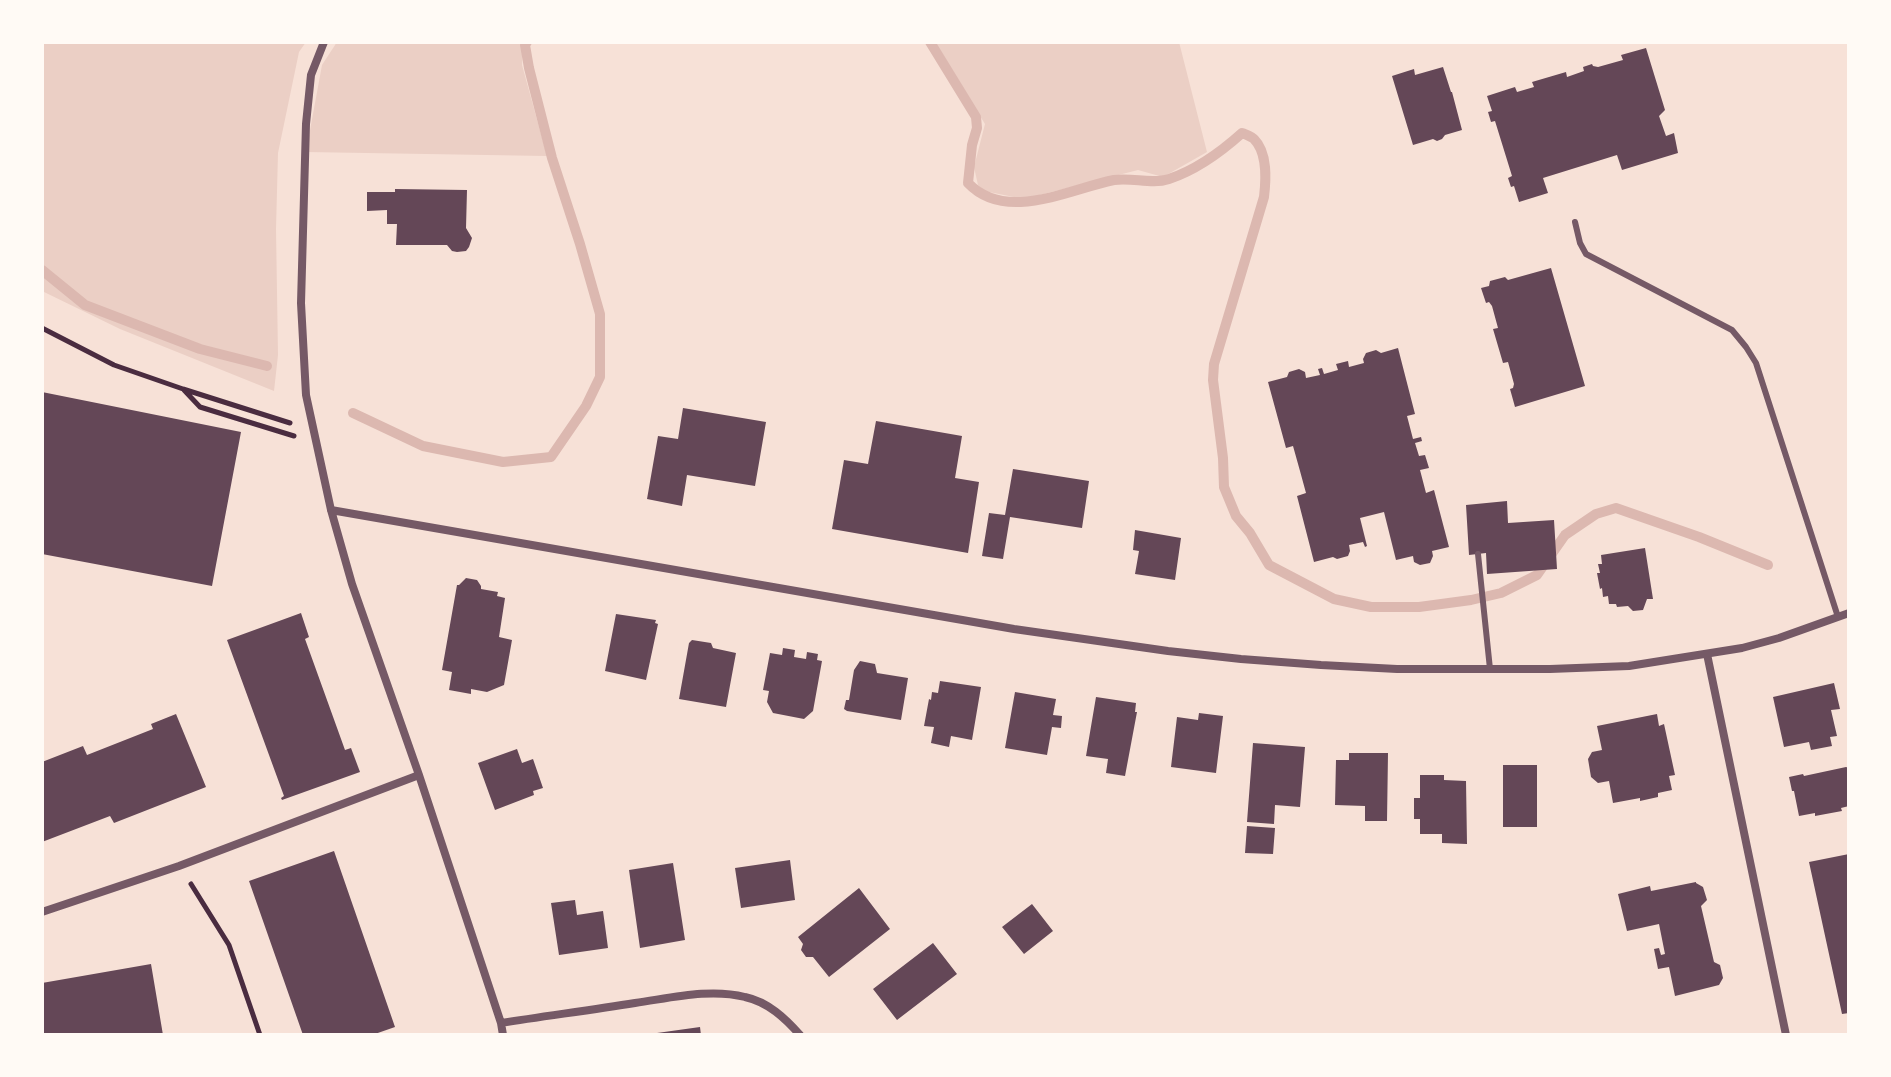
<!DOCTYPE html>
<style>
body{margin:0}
#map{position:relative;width:1891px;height:1077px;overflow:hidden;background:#f7e1d7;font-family:Rubik,sans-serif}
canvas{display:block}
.frame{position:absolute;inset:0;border:44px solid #fffaf5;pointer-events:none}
</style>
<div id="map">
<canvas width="1891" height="1077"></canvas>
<div class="frame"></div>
</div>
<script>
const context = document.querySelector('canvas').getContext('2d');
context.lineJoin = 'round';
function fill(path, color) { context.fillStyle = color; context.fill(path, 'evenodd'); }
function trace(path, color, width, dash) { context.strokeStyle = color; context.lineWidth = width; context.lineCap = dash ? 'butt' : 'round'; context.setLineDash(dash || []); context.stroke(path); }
fill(new Path2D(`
 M 42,42 L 306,42 L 299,52 L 278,153 L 276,229 L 278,355 L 274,391 L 120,329 L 42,291 Z
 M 337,42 L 523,42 L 522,65 L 547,156 L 306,152 L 322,65 Z
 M 935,42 L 1179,42 L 1207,152 L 1163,177 L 1138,170 L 1024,199 L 984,191 L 978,185 L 974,167 L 985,124 Z`), '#ebcfc5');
trace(new Path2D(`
 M 930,42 L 976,117 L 977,128 L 972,145 L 968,183 C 1006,223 1069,189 1114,180 C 1133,177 1151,185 1169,179 C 1196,170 1222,151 1242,133 C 1243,133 1254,138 1254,139 C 1268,153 1266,180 1264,197 L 1214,364 L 1213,380 L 1223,458 L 1224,487 L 1236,516 L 1250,533 L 1269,565 L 1334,599 L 1371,607 L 1419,607 L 1471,600 L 1501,593 L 1537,575 L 1565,535 L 1596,514 L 1616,508 L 1699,537 L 1768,565
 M 42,270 L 85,305 L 200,349 L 267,366
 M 353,413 L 423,446 L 503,462 L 551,457 L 586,406 L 600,377 L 600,314 L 580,244 L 552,158 L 529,68 L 525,45 L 527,42`), '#dcb8b0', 10);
fill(new Path2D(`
 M 1646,48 L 1665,110 L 1659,116 L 1666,136 L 1674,133 L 1678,153 L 1622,170 L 1617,155 L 1543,178 L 1548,193 L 1519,202 L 1514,186 L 1511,187 L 1508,178 L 1512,176 L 1495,121 L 1491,122 L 1488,112 L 1492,111 L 1487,96 L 1515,87 L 1517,92 L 1534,87 L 1532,82 L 1566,72 L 1567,77 L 1584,71 L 1583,67 L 1592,64 L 1593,66 L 1598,67 L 1623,60 L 1621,55 Z
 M 1443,67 L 1451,92 L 1452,92 L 1462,130 L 1445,135 L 1442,139 L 1437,141 L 1433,139 L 1413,145 L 1392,76 L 1414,69 L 1415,75 Z
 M 395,189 L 467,190 L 466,228 L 472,238 L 469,247 L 466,251 L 457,252 L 452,251 L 447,245 L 396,245 L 397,224 L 387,224 L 387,210 L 367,211 L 367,192 L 395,192 Z
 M 1551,268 L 1585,386 L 1515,407 L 1510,389 L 1513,388 L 1514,384 L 1508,362 L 1503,363 L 1493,329 L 1498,328 L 1492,306 L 1489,302 L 1486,303 L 1481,288 L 1489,286 L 1490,281 L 1505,277 L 1508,280 Z
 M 1398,348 L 1415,414 L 1407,416 L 1413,439 L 1421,437 L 1422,441 L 1415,443 L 1419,456 L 1425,455 L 1429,468 L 1420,470 L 1426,493 L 1434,490 L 1449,547 L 1432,551 L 1433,556 L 1430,563 L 1420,565 L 1414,562 L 1413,556 L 1396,560 L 1384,512 L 1360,518 L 1367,546 L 1365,547 L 1363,542 L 1349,545 L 1350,551 L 1348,556 L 1337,559 L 1333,557 L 1314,562 L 1297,496 L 1306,493 L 1300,471 L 1293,446 L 1286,448 L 1268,382 L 1287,377 L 1289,372 L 1299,369 L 1305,372 L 1306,378 L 1320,375 L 1318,369 L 1322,368 L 1324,374 L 1338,370 L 1336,364 L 1348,361 L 1349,367 L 1364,363 L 1363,359 L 1366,353 L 1376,350 L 1381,353 Z
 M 42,392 L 241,432 L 212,586 L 42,554 Z
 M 683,408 L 766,422 L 755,486 L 687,475 L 682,506 L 647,499 L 658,436 L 678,439 Z
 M 876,421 L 962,436 L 955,478 L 979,482 L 968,553 L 832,529 L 844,460 L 868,464 Z
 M 1013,469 L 1089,481 L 1082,528 L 1010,517 L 1003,559 L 982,556 L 989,513 L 1005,515 Z
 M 1507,501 L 1508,523 L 1554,520 L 1557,569 L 1487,574 L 1486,553 L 1469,555 L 1466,505 Z
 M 1135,530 L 1181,538 L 1175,580 L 1135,574 L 1139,551 L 1133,550 Z
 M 1645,548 L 1653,599 L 1647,599 L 1643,610 L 1633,611 L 1628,606 L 1617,607 L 1616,604 L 1609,604 L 1608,596 L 1603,597 L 1602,588 L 1600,589 L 1597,573 L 1600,573 L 1598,564 L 1602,564 L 1601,555 Z
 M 466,578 L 477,580 L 481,586 L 481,589 L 498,592 L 497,596 L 505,598 L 499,637 L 512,640 L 504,685 L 487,692 L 471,689 L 471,694 L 449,690 L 452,672 L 442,670 L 457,585 L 459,585 Z
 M 301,613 L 309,637 L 305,639 L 345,750 L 351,748 L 360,772 L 282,800 L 281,798 L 284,796 L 227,640 Z
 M 616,614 L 656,620 L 655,623 L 658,624 L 646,680 L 605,671 Z
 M 692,640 L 711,643 L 713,648 L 736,653 L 726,707 L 679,699 L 689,643 Z
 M 783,648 L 795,650 L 794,657 L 806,659 L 807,652 L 818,654 L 817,660 L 822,661 L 813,711 L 804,719 L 773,713 L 767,702 L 769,691 L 763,690 L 770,653 L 782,655 Z
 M 860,661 L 875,664 L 877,673 L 908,678 L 901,720 L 847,711 L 844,709 L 846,700 L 849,700 L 854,670 Z
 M 940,681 L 981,687 L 972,740 L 951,736 L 949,747 L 931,743 L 934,727 L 924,726 L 929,699 L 931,700 L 932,692 L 938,693 Z
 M 1834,683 L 1840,709 L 1831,710 L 1837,736 L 1830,737 L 1832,746 L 1811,750 L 1809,742 L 1784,747 L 1773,697 Z
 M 1015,692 L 1056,699 L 1053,715 L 1062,716 L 1061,728 L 1052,727 L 1047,755 L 1005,748 Z
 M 1096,697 L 1136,703 L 1135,712 L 1137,712 L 1125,776 L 1106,773 L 1108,759 L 1086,756 Z
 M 1199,713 L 1223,716 L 1216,773 L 1171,767 L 1177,717 L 1198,720 Z
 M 176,714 L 206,787 L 114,823 L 110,816 L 42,842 L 42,762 L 83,746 L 87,755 L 153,729 L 151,724 Z
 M 1657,714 L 1659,726 L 1664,724 L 1675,775 L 1669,776 L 1672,790 L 1658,793 L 1658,797 L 1640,801 L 1640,798 L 1613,803 L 1609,781 L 1598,783 L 1591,777 L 1588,759 L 1592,752 L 1602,750 L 1597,726 Z
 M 1253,743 L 1305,747 L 1300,807 L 1275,805 L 1274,824 L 1247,822 Z
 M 517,749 L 522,763 L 533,759 L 543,788 L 533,791 L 534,795 L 495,810 L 478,763 Z
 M 1349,753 L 1388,753 L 1387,821 L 1365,821 L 1365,806 L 1335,805 L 1336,760 L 1349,760 Z
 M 1503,765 L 1537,765 L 1537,827 L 1503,827 Z
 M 1846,767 L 1849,768 L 1849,806 L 1841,808 L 1842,811 L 1815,816 L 1815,813 L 1799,816 L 1794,791 L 1792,791 L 1789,777 L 1803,774 L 1804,776 Z
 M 1420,775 L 1444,775 L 1444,780 L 1466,781 L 1467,844 L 1442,843 L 1442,834 L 1420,834 L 1420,819 L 1414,819 L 1414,798 L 1420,798 Z
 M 1247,826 L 1275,828 L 1273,854 L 1245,853 Z
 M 334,851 L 395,1027 L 372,1035 L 303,1035 L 249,881 Z
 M 1849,854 L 1849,1013 L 1842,1014 L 1809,862 Z
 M 790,860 L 795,900 L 741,908 L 735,868 Z
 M 673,863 L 685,940 L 640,948 L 629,870 Z
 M 1696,882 L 1696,883 L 1703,887 L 1707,900 L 1701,906 L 1714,962 L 1720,965 L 1723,978 L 1719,985 L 1675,996 L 1669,967 L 1658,969 L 1654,949 L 1659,948 L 1661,955 L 1665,954 L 1659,924 L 1627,931 L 1618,894 L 1650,886 L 1651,891 Z
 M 859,888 L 890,929 L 829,977 L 813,957 L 806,957 L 801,950 L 803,944 L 798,937 Z
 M 575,900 L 577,915 L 603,911 L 608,948 L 559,955 L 551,903 Z
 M 1032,904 L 1053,931 L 1024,954 L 1002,927 Z
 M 933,943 L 957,974 L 897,1020 L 873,989 Z
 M 151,964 L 163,1035 L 42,1035 L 42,983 Z
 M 700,1027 L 701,1035 L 657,1035 L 657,1033 Z`), '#644757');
trace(new Path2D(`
 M 42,328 L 114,365 L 183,389 L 290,423
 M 184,390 L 200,407 L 294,436
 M 191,884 L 229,945 L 260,1035`), '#4a2c40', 5);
trace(new Path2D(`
 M 1575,222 L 1580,243 L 1586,254 L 1732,330 L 1746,347 L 1756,363 L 1838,617
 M 1478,554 L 1490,669`), '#755966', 6);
trace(new Path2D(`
 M 324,42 L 311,75 L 306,124 L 301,303 L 306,395 L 331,510 L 352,584 L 419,775 L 501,1023 L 503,1035
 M 331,510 L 1014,629 L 1168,651 L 1241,659 L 1321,665 L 1397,669 L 1550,669 L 1629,666 L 1742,648 L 1779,638 L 1849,613
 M 1707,654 L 1786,1035
 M 42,912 L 179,866 L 419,775
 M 501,1023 C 546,1016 591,1010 635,1003 C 671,998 710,988 745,997 C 768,1002 785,1018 800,1035`), '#755966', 8);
</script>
